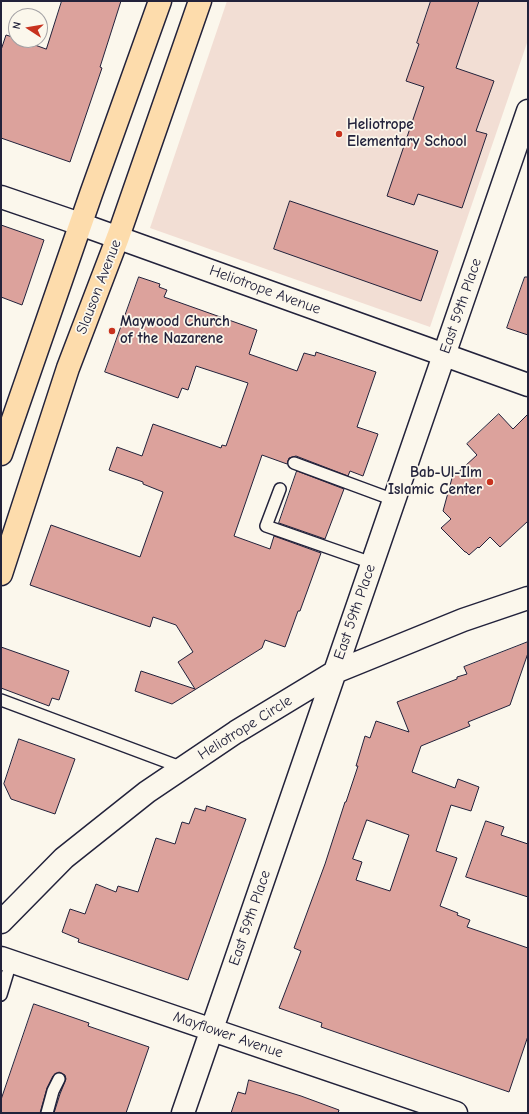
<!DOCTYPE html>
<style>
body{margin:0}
#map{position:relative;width:529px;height:1114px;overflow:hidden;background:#fbf7ec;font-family:"Comic Neue",sans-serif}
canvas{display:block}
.frame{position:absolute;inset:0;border:2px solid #22223b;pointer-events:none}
.north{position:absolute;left:8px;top:8px;width:40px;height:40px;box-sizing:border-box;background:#fbf7ec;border:1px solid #a4a2a5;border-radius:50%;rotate:282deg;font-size:11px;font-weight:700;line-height:16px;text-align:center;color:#22223b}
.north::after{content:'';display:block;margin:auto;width:14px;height:18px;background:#c8321e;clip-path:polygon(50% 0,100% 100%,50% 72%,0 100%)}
</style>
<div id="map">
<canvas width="529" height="1114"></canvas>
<div class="frame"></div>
<div class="north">N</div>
</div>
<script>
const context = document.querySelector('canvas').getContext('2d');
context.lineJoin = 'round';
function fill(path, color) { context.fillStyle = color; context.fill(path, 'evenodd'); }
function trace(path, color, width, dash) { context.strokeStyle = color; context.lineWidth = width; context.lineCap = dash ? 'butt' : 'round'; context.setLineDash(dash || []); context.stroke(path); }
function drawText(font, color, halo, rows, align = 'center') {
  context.font = font + ' "Comic Neue",sans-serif'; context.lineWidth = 3.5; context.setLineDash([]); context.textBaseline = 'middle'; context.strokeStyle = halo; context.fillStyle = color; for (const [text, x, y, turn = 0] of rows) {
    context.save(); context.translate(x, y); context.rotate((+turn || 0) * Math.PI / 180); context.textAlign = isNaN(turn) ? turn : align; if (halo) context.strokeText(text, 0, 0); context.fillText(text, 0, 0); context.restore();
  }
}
fill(new Path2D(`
 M 227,1 L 528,1 L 528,40 L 430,327 L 150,228 Z`), '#f2ded4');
const building = new Path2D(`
 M 62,1 L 121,1 L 100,67 L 102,68 L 70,162 L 1,138 L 1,50 L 6,35 L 16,38 L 16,40 L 21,40 L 46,49 Z
 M 431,1 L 479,1 L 456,68 L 494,81 L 476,131 L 487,134 L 462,208 L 418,194 L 414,205 L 387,196 L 424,87 L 406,81 L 419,44 L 417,43 Z
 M 290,201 L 438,251 L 421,301 L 274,249 Z
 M 1,225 L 44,240 L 22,305 L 1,297 Z
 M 139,277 L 160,284 L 159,287 L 167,290 L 164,297 L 257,330 L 249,354 L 297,371 L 304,353 L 315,356 L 316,352 L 376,372 L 357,427 L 378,434 L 363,476 L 350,471 L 348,476 L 296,456 L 289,458 L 287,464 L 262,455 L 234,536 L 270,549 L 274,536 L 321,553 L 300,611 L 298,611 L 285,647 L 265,640 L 262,648 L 172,704 L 135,691 L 141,671 L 195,689 L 178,662 L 193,652 L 176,625 L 153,617 L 150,627 L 30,585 L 51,525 L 140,557 L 163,492 L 143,484 L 143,482 L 109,470 L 117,447 L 142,456 L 153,424 L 221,448 L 222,445 L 226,446 L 248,383 L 196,366 L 188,390 L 182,388 L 178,398 L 105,372 Z
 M 525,277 L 528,277 L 528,335 L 507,328 Z
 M 499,414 L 513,429 L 528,414 L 528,521 L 500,547 L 490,537 L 479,548 L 478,547 L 469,555 L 466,552 L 465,552 L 441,528 L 451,519 L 443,511 L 452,478 L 477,455 L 467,444 Z
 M 297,471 L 344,489 L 325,539 L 279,523 Z
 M 528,642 L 528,653 L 510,705 L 468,722 L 470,726 L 421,746 L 412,772 L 455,788 L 458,779 L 479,787 L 471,811 L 451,805 L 436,851 L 457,858 L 440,906 L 458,913 L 457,915 L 470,920 L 467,927 L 528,948 L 528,1036 L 509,1092 L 321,1027 L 322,1023 L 279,1008 L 301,951 L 294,948 L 325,864 L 345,802 L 346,802 L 358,766 L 356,766 L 365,736 L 370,738 L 376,721 L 409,732 L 397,702 L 457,679 L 457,677 L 467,674 L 464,667 ZM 367,820 L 409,835 L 390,891 L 356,880 L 362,862 L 353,859 Z
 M 1,647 L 69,671 L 59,700 L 52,698 L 49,706 L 1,688 Z
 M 19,739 L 75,759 L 55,814 L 11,799 L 4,784 Z
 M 207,806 L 246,819 L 188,980 L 78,942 L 79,939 L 62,932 L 70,909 L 85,914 L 96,884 L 116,892 L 118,886 L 138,892 L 156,838 L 175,844 L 182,822 L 189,824 L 195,808 L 205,811 Z
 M 486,821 L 504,827 L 501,835 L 528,844 L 528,897 L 466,877 Z
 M 34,1004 L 89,1023 L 88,1026 L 149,1047 L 126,1113 L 54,1113 L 60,1094 L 66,1079 L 65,1075 L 59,1072 L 53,1076 L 47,1088 L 40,1113 L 1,1113 L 1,1100 Z
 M 249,1080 L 301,1096 L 339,1110 L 338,1113 L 231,1113 L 238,1092 L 245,1094 Z`);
fill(building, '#dca29c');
trace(building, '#22223b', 1);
const service = new Path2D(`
 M 294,463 L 394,500
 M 280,489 L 266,526 L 372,563
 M 1,700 L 183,768
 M 1,995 L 11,962
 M 47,1113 L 53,1091 L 59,1079`);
const minor = new Path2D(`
 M 1,197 L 80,224
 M 1,922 L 64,858 L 147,792 L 236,732 L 335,672 L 463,620 L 528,598
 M 1,958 L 456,1113
 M 183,1113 L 528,111`);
const tertiary = new Path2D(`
 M 80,224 L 528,385`);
const primary = new Path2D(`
 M 1,454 L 91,194 L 160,1
 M 1,574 L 68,368 L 118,237 L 200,1`);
trace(service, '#22223b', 14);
trace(minor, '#22223b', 25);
trace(tertiary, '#22223b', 25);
trace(primary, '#22223b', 25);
trace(service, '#fbf7ec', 11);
trace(minor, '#fbf7ec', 22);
trace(tertiary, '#fbf7ec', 22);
trace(primary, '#fddcac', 22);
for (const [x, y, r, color] of [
 [339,134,4,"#c8321e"],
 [112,331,4,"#c8321e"],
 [490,482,4,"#c8321e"]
]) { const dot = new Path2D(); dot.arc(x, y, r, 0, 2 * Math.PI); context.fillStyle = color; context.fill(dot); trace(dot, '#fbf7ec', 1.5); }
drawText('bold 15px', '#22223b', '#fbf7ec', [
 ["Heliotrope",347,125],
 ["Elementary School",347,142],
 ["Maywood Church",120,322],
 ["of the Nazarene",120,339],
 ["Bab-Ul-Ilm",482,473,"right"],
 ["Islamic Center",482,490,"right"]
], 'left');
drawText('15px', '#22223b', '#fbf7ec', [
 ["Slauson Avenue",99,287,-69],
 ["Heliotrope Avenue",265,290,20],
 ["East 59th Place",461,306,-71],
 ["East 59th Place",355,612,-71],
 ["Heliotrope Circle",245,728,-32],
 ["East 59th Place",250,918,-71],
 ["Mayflower Avenue",228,1035,19]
]);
</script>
